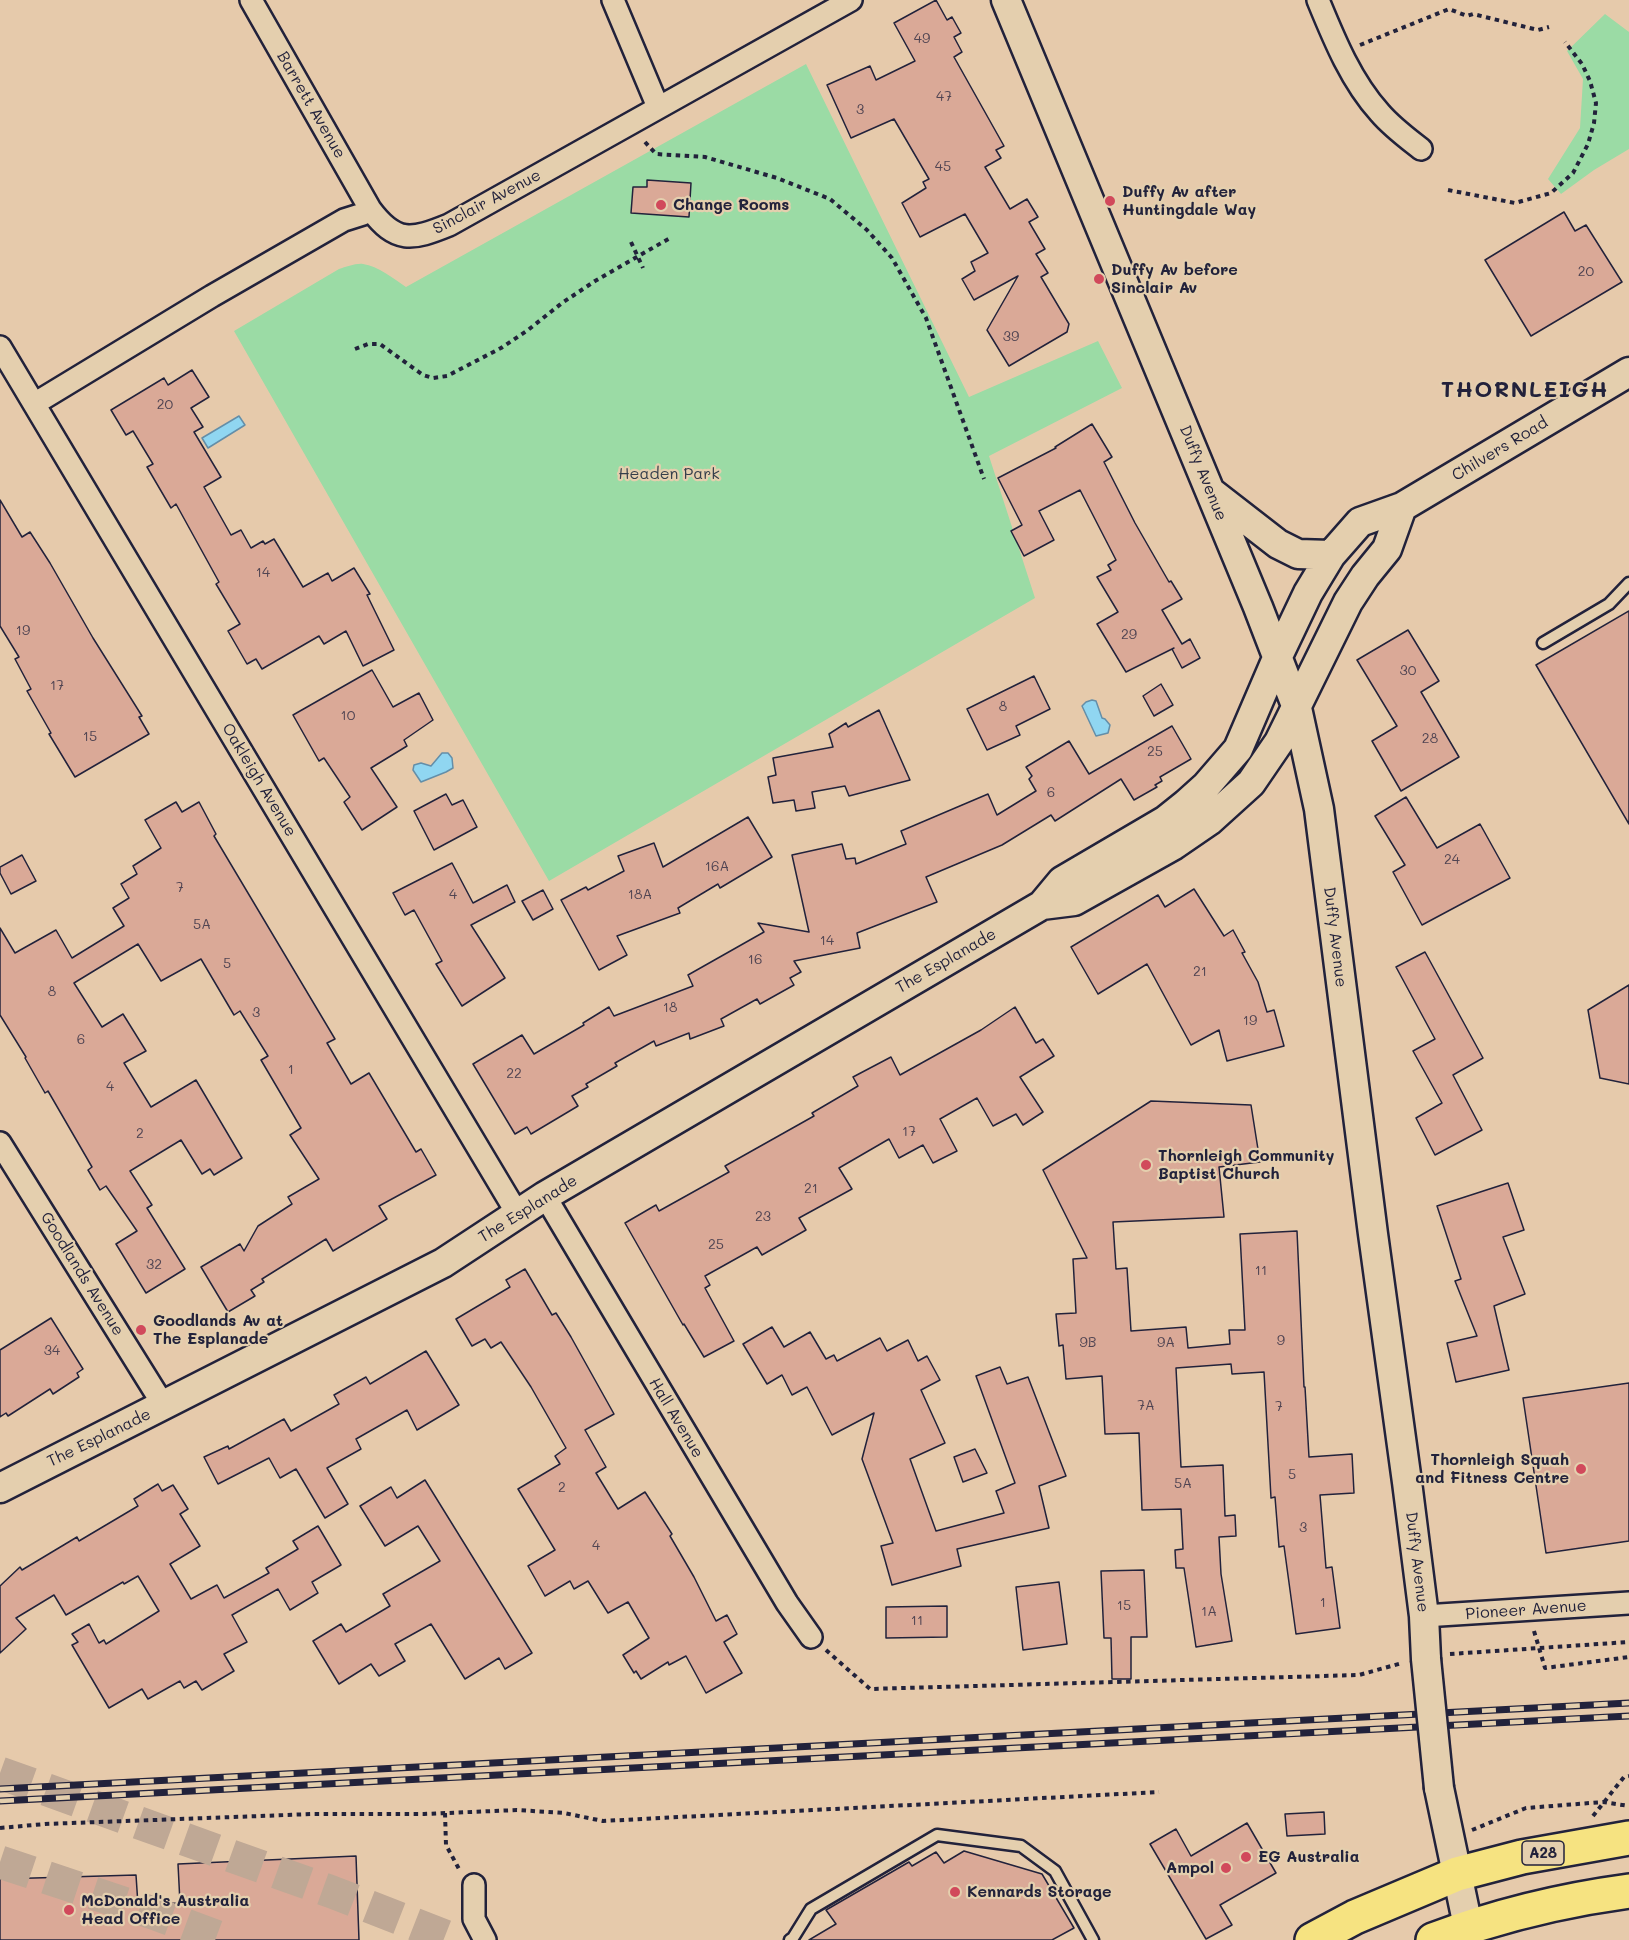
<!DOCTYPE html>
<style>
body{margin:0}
canvas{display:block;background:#e6caab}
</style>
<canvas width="1629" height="1940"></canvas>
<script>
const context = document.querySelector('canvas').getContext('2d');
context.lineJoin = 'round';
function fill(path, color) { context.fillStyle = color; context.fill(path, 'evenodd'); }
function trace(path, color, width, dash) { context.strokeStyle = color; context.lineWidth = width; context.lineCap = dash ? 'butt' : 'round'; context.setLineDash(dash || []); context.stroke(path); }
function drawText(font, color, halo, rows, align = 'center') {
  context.font = font + ' Mali,sans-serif'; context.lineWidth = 4.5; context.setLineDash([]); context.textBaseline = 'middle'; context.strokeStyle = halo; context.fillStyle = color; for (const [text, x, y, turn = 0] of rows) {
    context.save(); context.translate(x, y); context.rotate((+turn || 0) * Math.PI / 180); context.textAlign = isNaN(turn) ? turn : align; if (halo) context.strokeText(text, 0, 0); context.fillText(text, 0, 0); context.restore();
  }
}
fill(new Path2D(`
 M 1605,14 L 1629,32 L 1629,149 L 1594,170 L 1561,194 L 1548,179 L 1580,128 L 1583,79 L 1567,51 Z
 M 806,64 L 969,397 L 1098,341 L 1122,388 L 989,456 L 1035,598 L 549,881 L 234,331 L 339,269 C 346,267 356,263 363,264 C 378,266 394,279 406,287 Z`), '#9bdba5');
const water = new Path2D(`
 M 239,416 L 245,425 L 208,448 L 202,438 Z
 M 1092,700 L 1096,701 L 1102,718 L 1105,719 L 1110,725 L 1108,733 L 1096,736 L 1082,706 L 1086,702 Z
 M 442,753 L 448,753 L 452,758 L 453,768 L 446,772 L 421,782 L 413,770 L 414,765 L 421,763 L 431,766 Z`);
fill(water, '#90d6f1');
trace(water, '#648ea8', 1.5);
const building = new Path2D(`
 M 936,0 L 947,20 L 952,17 L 961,33 L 954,37 L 962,52 L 954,57 L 1004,146 L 996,150 L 1001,158 L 985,167 L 1010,209 L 1027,199 L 1038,217 L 1029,222 L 1045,249 L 1036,254 L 1048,273 L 1041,277 L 1069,324 L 1067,332 L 1009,366 L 987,330 L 1018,276 L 974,300 L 962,279 L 975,271 L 971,262 L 988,253 L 965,214 L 920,237 L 902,203 L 926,188 L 923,182 L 929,179 L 894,119 L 851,138 L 827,85 L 870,66 L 876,80 L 915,61 L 894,23 Z
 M 647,180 L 691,183 L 689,217 L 631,213 L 633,187 L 647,187 Z
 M 1564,212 L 1575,231 L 1586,225 L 1622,282 L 1531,336 L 1485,260 Z
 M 192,370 L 209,397 L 191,408 L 203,427 L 194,432 L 221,477 L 204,487 L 231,535 L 241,530 L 251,548 L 263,541 L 265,544 L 274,539 L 303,587 L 328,573 L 332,581 L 354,568 L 370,594 L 367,595 L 394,650 L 363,666 L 346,631 L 324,644 L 319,636 L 262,669 L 256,659 L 247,664 L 228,631 L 240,624 L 216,584 L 219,582 L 176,504 L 171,508 L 147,467 L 153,464 L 133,431 L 126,435 L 111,410 L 164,378 L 168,385 Z
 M 1092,424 L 1112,457 L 1104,462 L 1135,523 L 1169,582 L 1171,581 L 1182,599 L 1162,610 L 1182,644 L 1190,639 L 1200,658 L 1182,668 L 1172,649 L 1174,648 L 1126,672 L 1097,624 L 1118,612 L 1097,577 L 1111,570 L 1108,565 L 1116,560 L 1080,490 L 1039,511 L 1054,540 L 1024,556 L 1011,531 L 1022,525 L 998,478 L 1056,448 L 1055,447 Z
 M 0,500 L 22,537 L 30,532 L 50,563 L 93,638 L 142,716 L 139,717 L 149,734 L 75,777 L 49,734 L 51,733 L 27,691 L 31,689 L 15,659 L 19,657 L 0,626 Z
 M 1629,611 L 1629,824 L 1536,665 Z
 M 1408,630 L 1439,681 L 1421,692 L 1459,757 L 1401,791 L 1372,741 L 1397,726 L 1357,660 Z
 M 372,670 L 393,707 L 419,693 L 433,720 L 404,740 L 407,746 L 371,768 L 397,807 L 362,830 L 344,802 L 350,797 L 324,758 L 319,761 L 293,715 Z
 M 1034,676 L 1050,709 L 1016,726 L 1020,735 L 987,750 L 967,709 Z
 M 1161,684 L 1173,705 L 1154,716 L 1143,696 Z
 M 879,710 L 910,780 L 849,796 L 845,786 L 812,792 L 815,808 L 796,811 L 794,800 L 773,803 L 768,777 L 776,775 L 773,758 L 833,747 L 829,734 L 846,723 L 848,727 Z
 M 1172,726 L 1191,759 L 1160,777 L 1162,781 L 1155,785 L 1157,787 L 1134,800 L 1121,779 L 1055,821 L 1051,815 L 1002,845 L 926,877 L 937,902 L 857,933 L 860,948 L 794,961 L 801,972 L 790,978 L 794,985 L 760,1004 L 757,999 L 721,1019 L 724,1026 L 690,1039 L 689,1033 L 656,1046 L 654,1041 L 615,1063 L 617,1066 L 586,1084 L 588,1087 L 572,1096 L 578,1106 L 531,1134 L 527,1127 L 515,1134 L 473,1064 L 522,1035 L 534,1054 L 584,1025 L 583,1023 L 609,1007 L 614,1016 L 693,986 L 688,975 L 764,932 L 758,923 L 809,932 L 792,855 L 842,844 L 846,859 L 855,858 L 856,864 L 906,844 L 901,831 L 988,794 L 997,815 L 1036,791 L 1029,779 L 1032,776 L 1026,767 L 1069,741 L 1089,774 Z
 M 446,794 L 452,805 L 463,800 L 477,827 L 434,850 L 414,811 Z
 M 1406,797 L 1437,848 L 1480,824 L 1510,878 L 1422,925 L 1393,872 L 1405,865 L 1375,816 Z
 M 176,802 L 182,812 L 199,802 L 216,834 L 214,836 L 335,1039 L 327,1043 L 351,1084 L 369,1073 L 416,1152 L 421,1149 L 436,1175 L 379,1206 L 387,1219 L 333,1251 L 326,1239 L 262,1279 L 264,1282 L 251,1290 L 255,1296 L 228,1312 L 201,1267 L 240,1244 L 244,1251 L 258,1226 L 292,1204 L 288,1197 L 319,1179 L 290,1135 L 301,1128 L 261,1060 L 268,1056 L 240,1011 L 234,1015 L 201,959 L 161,981 L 138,944 L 74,983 L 102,1027 L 123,1014 L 146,1051 L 124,1063 L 151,1107 L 196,1080 L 242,1158 L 214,1175 L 210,1169 L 202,1174 L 181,1140 L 130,1171 L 152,1205 L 147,1208 L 185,1269 L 146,1293 L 116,1244 L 137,1231 L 106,1186 L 100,1190 L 88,1170 L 92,1167 L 48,1091 L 45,1093 L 25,1058 L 26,1057 L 0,1015 L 0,928 L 15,953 L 56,930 L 72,958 L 124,926 L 113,908 L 129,898 L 121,884 L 137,874 L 133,866 L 161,848 L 145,820 Z
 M 748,817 L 772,857 L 720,888 L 718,884 L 678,908 L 680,913 L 617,936 L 627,955 L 599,970 L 561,900 L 586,887 L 588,890 L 624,871 L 618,856 L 654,843 L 663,867 Z
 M 22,855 L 36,881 L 11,894 L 0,873 L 0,867 Z
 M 452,863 L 473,903 L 507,885 L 515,902 L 471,925 L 505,978 L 462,1006 L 436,964 L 442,961 L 414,910 L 405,915 L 393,893 Z
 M 1194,889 L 1224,936 L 1233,930 L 1245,952 L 1242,953 L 1258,982 L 1267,1012 L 1274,1010 L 1284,1046 L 1227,1061 L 1219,1030 L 1191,1045 L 1147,964 L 1098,994 L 1071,947 L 1158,895 L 1165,907 Z
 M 543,890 L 553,909 L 533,920 L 522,901 Z
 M 1425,952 L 1483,1058 L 1453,1075 L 1482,1130 L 1435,1155 L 1416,1118 L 1442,1103 L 1413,1051 L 1435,1039 L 1396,967 Z
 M 1629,985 L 1629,1084 L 1600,1078 L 1588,1010 Z
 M 1015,1007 L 1036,1043 L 1043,1039 L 1054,1056 L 1020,1077 L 1043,1112 L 1023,1125 L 1016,1114 L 993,1126 L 977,1098 L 940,1119 L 957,1151 L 933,1163 L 923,1145 L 899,1158 L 889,1139 L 839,1168 L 852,1189 L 799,1218 L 806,1230 L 762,1255 L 757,1247 L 705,1276 L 710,1285 L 705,1288 L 734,1341 L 704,1357 L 684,1324 L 683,1325 L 625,1223 L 656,1205 L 659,1211 L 729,1172 L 725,1166 L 814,1116 L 812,1113 L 858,1086 L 853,1077 L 891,1057 L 900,1075 L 981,1030 Z
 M 1151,1101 L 1251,1105 L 1260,1162 L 1219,1167 L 1224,1217 L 1113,1222 L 1116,1269 L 1127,1268 L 1131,1331 L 1186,1327 L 1188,1348 L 1230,1344 L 1229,1330 L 1245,1330 L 1240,1234 L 1297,1231 L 1304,1387 L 1305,1387 L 1309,1457 L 1352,1454 L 1354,1493 L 1320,1495 L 1326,1568 L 1332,1567 L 1340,1628 L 1296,1634 L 1284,1546 L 1279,1547 L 1275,1497 L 1271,1498 L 1264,1372 L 1232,1374 L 1231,1364 L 1176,1368 L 1181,1467 L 1223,1465 L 1225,1516 L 1235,1515 L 1236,1536 L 1219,1537 L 1221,1574 L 1232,1641 L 1196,1647 L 1184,1568 L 1176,1568 L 1175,1550 L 1183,1549 L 1181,1509 L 1142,1510 L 1139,1433 L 1105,1434 L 1102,1376 L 1066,1379 L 1063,1345 L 1059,1346 L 1056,1314 L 1076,1313 L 1073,1259 L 1087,1258 L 1043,1170 Z
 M 1508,1183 L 1524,1230 L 1503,1237 L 1525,1294 L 1494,1306 L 1509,1370 L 1456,1382 L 1447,1343 L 1477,1336 L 1455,1281 L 1461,1279 L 1437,1206 Z
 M 525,1269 L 552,1315 L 556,1313 L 571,1337 L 614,1414 L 585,1430 L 606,1467 L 596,1473 L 618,1509 L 645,1492 L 672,1534 L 670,1536 L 694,1577 L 716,1621 L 727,1615 L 737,1634 L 724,1642 L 742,1673 L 706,1693 L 686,1656 L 669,1665 L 668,1662 L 641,1679 L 636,1671 L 634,1673 L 623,1655 L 649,1638 L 628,1602 L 608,1613 L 588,1581 L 574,1589 L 570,1581 L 545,1596 L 528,1566 L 555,1550 L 518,1489 L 560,1464 L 555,1456 L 566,1448 L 531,1387 L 501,1342 L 491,1348 L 485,1339 L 472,1346 L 456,1319 L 510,1287 L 506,1280 Z
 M 51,1318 L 83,1369 L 77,1373 L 79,1377 L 53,1394 L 50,1389 L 8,1416 L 6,1413 L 0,1417 L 0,1350 Z
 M 772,1327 L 784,1347 L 810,1332 L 826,1359 L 834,1355 L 837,1361 L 880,1338 L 887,1351 L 908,1340 L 918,1361 L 927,1356 L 940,1380 L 921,1390 L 945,1443 L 910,1459 L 936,1531 L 1004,1513 L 996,1491 L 1015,1483 L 976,1376 L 1000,1367 L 1007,1384 L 1028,1377 L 1066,1476 L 1039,1486 L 1049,1528 L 957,1549 L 961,1566 L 892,1585 L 881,1546 L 893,1543 L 862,1459 L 874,1413 L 832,1435 L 807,1387 L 792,1395 L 782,1375 L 767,1384 L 743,1344 Z
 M 426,1351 L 459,1405 L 417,1430 L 407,1410 L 356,1439 L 361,1449 L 327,1468 L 348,1504 L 325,1518 L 296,1469 L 280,1478 L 269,1458 L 218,1484 L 204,1457 L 228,1446 L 229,1449 L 284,1419 L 291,1431 L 339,1404 L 334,1395 L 366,1377 L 370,1384 Z
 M 1629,1383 L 1629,1541 L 1546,1553 L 1523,1398 Z
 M 975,1449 L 987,1473 L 963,1482 L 954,1457 Z
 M 425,1480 L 532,1653 L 505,1669 L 499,1658 L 465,1679 L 431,1624 L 395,1644 L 405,1661 L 379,1676 L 371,1664 L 339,1684 L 313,1641 L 341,1624 L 346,1632 L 390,1606 L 383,1594 L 440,1561 L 418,1526 L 385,1546 L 360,1506 L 391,1487 L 397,1498 Z
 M 158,1484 L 162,1491 L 173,1485 L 188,1509 L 180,1514 L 200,1546 L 170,1564 L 191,1599 L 217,1585 L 224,1598 L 269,1573 L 266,1568 L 298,1549 L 293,1541 L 318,1526 L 341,1565 L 312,1582 L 318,1593 L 290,1610 L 278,1589 L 232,1615 L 247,1642 L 224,1654 L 234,1671 L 202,1690 L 196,1681 L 184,1688 L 180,1681 L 148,1699 L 142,1689 L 109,1708 L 72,1645 L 78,1642 L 72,1634 L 89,1624 L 99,1643 L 104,1640 L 106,1644 L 159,1611 L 138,1576 L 124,1584 L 123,1582 L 66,1615 L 54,1595 L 16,1618 L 26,1629 L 0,1653 L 0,1586 L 20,1567 L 22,1570 L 77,1537 L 79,1541 L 138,1506 L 134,1499 Z
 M 1144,1570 L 1147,1637 L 1131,1637 L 1131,1679 L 1112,1679 L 1111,1638 L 1104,1638 L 1101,1571 Z
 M 1059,1582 L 1067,1644 L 1023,1650 L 1016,1587 Z
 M 947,1606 L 947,1637 L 886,1638 L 886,1607 Z
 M 1324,1812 L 1325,1834 L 1287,1836 L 1285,1814 Z
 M 1247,1823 L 1276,1873 L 1220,1905 L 1232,1925 L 1206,1939 L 1150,1844 L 1176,1829 L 1191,1856 Z
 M 964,1851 L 1042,1874 L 1074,1928 L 1052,1940 L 809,1940 L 836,1924 L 826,1910 L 909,1862 L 912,1866 L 936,1852 L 944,1863 Z
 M 356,1856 L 359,1940 L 0,1940 L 0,1879 L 136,1875 L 138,1905 L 180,1903 L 178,1864 Z`);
fill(building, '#daa997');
trace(building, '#22223b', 1.5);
trace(new Path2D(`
 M 0,1773 L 332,1892 L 455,1940
 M 0,1862 L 153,1913 L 226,1940`), '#bfa895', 33, [33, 16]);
const lane = new Path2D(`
 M 1543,643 L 1609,604 L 1629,583
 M 790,1940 L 793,1938 L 811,1909 L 937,1835 L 1021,1846 L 1055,1871 L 1093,1940`);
const street = new Path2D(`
 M 251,0 L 370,209
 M 613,0 L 658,107
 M 1318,0 C 1334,39 1351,81 1380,113 C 1392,127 1407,138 1421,149
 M 0,347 L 517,1213
 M 34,404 L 212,296 L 344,220 L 363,214 L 370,209 C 396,244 412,240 449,225 L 851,0
 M 0,1143 L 164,1406
 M 545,1196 L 787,1603 L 811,1637
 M 1424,1616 L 1629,1603
 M 474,1885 L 474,1919 L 485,1940`);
const secondary = new Path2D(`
 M 1006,0 L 1258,607 L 1297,708 L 1319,809 L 1373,1234 L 1407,1482 L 1424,1616 L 1426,1659
 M 1211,492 L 1278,544 L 1298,554 L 1331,555
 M 1042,905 L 1074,901 L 1174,845 L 1209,821 L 1251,783 L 1279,742 L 1348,602 L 1365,576 L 1387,549 L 1402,507
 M 0,1488 L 443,1263 L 545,1196 L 1042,905 L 1062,881 L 1166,820 L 1186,804 L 1206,786 L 1238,749 L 1278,656 L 1308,593 L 1331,555 L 1360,522 L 1402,507 L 1629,372
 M 1439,1788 L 1468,1926`);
const highway = new Path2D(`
 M 1312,1940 L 1355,1917 L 1457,1874 L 1522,1857 L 1629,1838
 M 1433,1940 C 1496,1916 1562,1900 1629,1891`);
trace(lane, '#22223b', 15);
trace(street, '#22223b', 26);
trace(secondary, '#22223b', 33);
trace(highway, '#22223b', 38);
trace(new Path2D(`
 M 1360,45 L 1449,9 L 1467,16 L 1473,14 L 1538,30 L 1549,27
 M 645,142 L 656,154 L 705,157 L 777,178 L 830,199 L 867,230 L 892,258 L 926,318 L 984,479
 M 1448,190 L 1515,203 L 1551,193 L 1573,173 L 1588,144 L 1594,123 L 1596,103 L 1590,81 L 1582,64 L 1565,42
 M 631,242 L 643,268
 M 355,349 L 368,344 L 380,344 L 423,375 L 433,378 L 447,376 L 501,348 L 528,330 L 562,303 L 595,281 L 670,238
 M 1534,1631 L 1545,1668 L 1629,1657
 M 826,1650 L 870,1689 L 1359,1675 L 1402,1663
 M 1450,1654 L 1629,1642
 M 445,1813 L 446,1845 L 459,1869
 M 1593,1816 L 1624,1777 L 1629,1776
 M 0,1828 L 45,1824 L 154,1820 L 313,1814 L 424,1814 L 517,1810 L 564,1813 L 603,1821 L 1159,1792
 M 1472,1830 L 1526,1808 L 1603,1802 L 1629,1806`), '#22223b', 4, [4.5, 4.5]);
trace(lane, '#e4cfae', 10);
trace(street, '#e4cfae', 21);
trace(secondary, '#e4cfae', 28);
trace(highway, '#f6e381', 33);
const rail = new Path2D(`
 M 0,1789 L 1629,1703
 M 0,1801 L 1629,1716`);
trace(rail, '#22223b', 7);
trace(rail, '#e4cfae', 4.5, [14]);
const secondaryBridge = new Path2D(`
 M 1426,1659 L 1439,1788`);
trace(secondaryBridge, '#22223b', 33, []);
trace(secondaryBridge, '#e4cfae', 28);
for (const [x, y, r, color] of [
 [1110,201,6,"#d1495b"],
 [661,205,6,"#d1495b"],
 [1099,279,6,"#d1495b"],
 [1146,1165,6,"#d1495b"],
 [141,1330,6,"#d1495b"],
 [1581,1469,6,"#d1495b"],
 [1246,1857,6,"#d1495b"],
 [1226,1868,6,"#d1495b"],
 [955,1892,6,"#d1495b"],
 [69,1910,6,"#d1495b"]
]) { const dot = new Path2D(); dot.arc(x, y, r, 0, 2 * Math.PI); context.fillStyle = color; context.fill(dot); trace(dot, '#e4cfae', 2); }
drawText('14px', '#504452', null, [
 ["49",922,39],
 ["47",944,97],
 ["3",860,110],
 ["45",943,167],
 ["20",1586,272],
 ["39",1011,337],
 ["20",165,405],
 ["14",263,573],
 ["19",23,631],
 ["29",1129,635],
 ["30",1408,671],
 ["17",57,686],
 ["8",1003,707],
 ["10",348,716],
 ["15",90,737],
 ["28",1430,739],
 ["25",1155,752],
 ["6",1051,793],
 ["24",1452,860],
 ["16A",717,867],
 ["7",180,888],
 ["4",453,895],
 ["18A",640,895],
 ["5A",202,925],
 ["14",827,941],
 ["16",755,960],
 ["5",227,964],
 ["21",1200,972],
 ["8",52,992],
 ["18",670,1008],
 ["3",256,1013],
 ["19",1250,1021],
 ["6",81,1040],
 ["1",291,1070],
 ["22",514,1074],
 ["4",110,1087],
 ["17",909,1132],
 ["2",140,1134],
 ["21",811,1189],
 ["23",763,1217],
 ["25",716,1245],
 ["32",154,1265],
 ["11",1261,1271],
 ["9",1281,1341],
 ["9B",1088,1343],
 ["9A",1166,1343],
 ["34",52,1351],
 ["7A",1146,1406],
 ["7",1279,1407],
 ["5",1292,1475],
 ["5A",1183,1484],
 ["2",562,1488],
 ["3",1303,1528],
 ["4",596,1546],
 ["1",1323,1603],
 ["15",1124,1606],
 ["1A",1209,1612],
 ["11",917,1621]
]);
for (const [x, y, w] of [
 [1543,1853,42]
]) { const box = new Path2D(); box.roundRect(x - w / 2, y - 12, w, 24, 4.5); context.fillStyle = '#e4cfae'; context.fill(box); trace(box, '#22223b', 1.5); }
drawText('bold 15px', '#22223b', null, [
 ["A28",1543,1853]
]);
drawText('16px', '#22223b', '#e4cfae', [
 ["Barrett Avenue",311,105,60],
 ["Sinclair Avenue",487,202,-28],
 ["Chilvers Road",1500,449,-31],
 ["Duffy Avenue",1203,473,68],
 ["Oakleigh Avenue",259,780,59],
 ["Duffy Avenue",1335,937,83],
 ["The Esplanade",946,961,-30],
 ["The Esplanade",528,1209,-32],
 ["Goodlands Avenue",82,1274,58],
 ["Hall Avenue",676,1418,59],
 ["The Esplanade",99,1438,-26],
 ["Duffy Avenue",1417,1562,83],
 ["Pioneer Avenue",1526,1610,-4]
]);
drawText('bold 16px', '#22223b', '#e4cfae', [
 ["Duffy Av after",1122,192],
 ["Huntingdale Way",1122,210],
 ["Change Rooms",673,205],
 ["Duffy Av before",1111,270],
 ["Sinclair Av",1111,288],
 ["Thornleigh Community",1158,1156],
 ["Baptist Church",1158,1174],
 ["Goodlands Av at",153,1321],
 ["The Esplanade",153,1339],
 ["Thornleigh Squah",1569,1460,"right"],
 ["and Fitness Centre",1569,1478,"right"],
 ["EG Australia",1258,1857],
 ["Ampol",1214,1868,"right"],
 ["Kennards Storage",967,1892],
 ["McDonald's Australia",81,1901],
 ["Head Office",81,1919]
], 'left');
drawText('16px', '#343e4b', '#e4cfae', [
 ["Headen Park",669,474]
]);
context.letterSpacing = '1.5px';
drawText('bold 22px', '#22223b', '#e4cfae', [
 ["THORNLEIGH",1525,390]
]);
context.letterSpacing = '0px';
</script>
